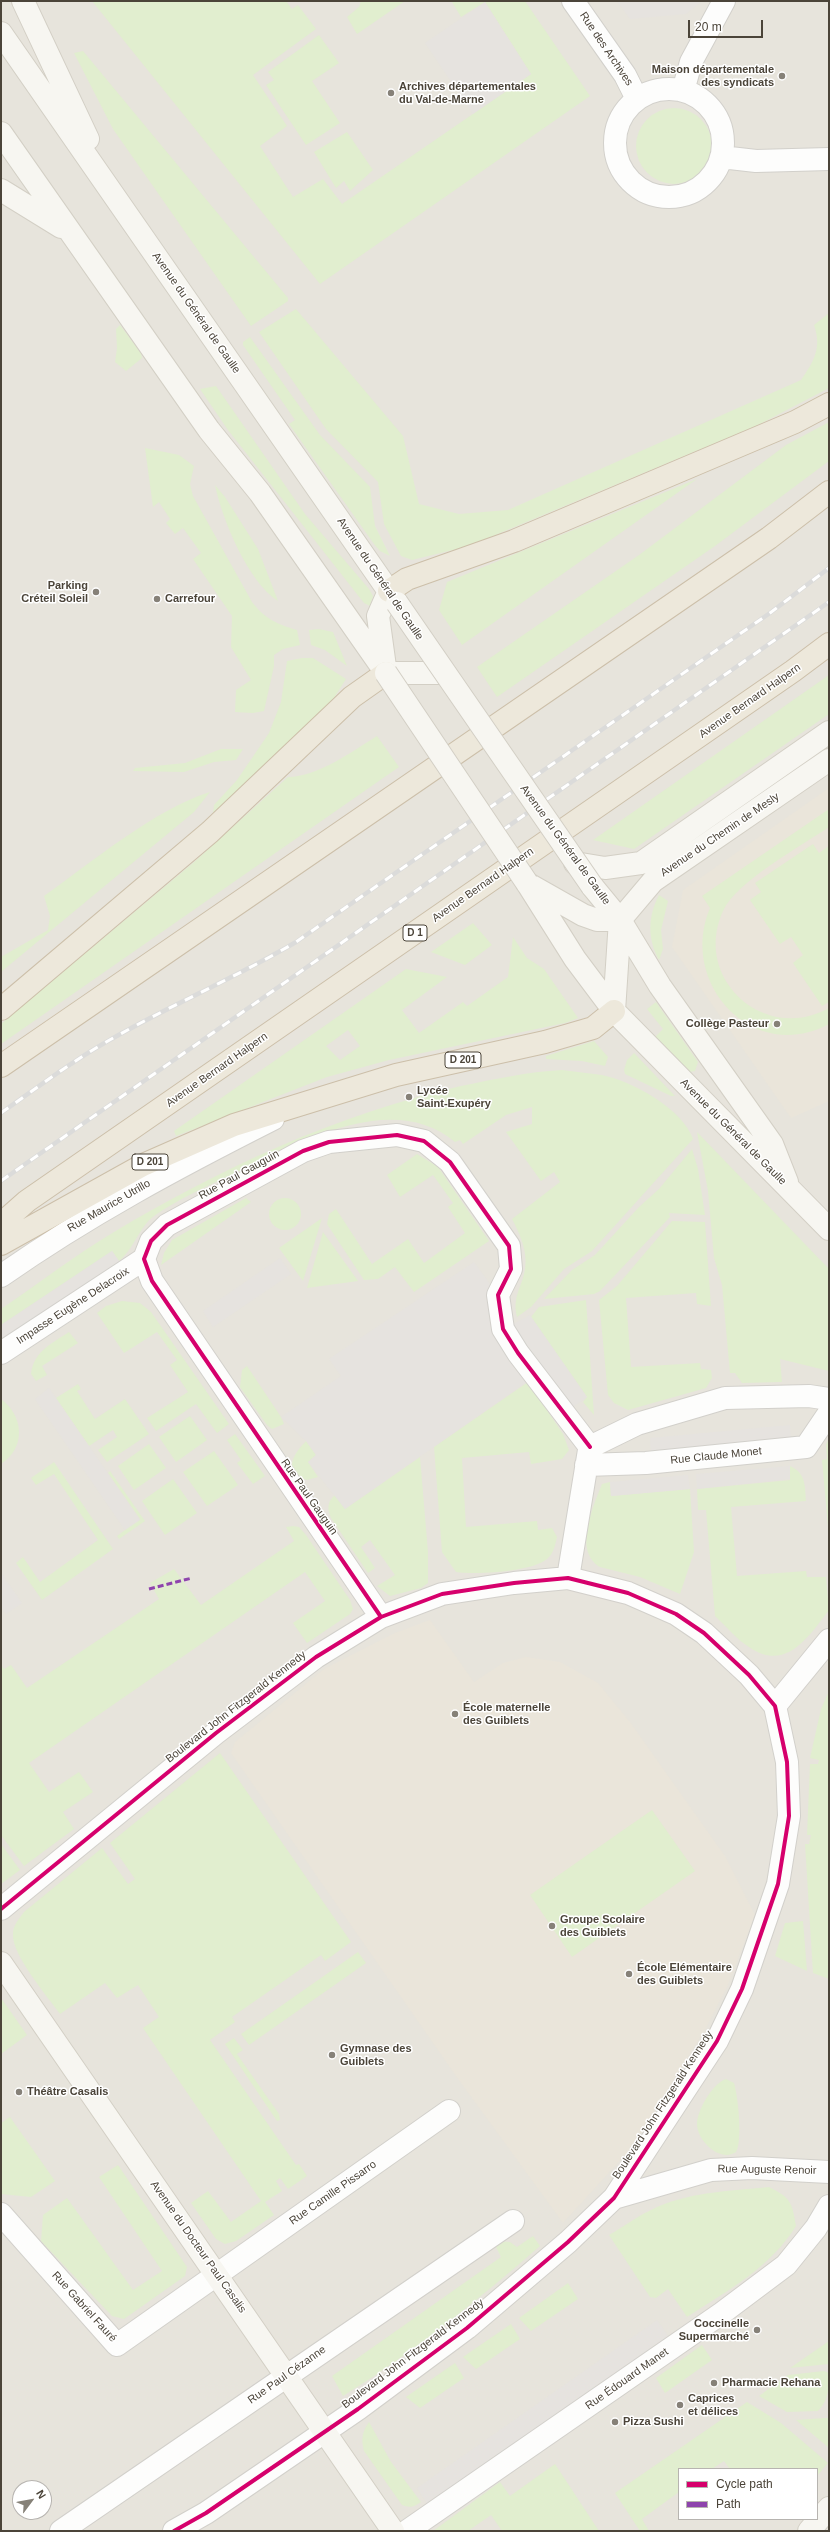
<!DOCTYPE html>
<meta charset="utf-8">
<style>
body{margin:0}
#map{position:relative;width:830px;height:2532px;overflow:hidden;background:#f4f2ee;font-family:Helvetica,sans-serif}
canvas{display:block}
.frame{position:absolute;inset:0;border:2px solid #4b4439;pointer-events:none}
.legend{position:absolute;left:678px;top:2468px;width:140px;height:52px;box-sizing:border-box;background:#fff;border:1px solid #b7b4b0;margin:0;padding:5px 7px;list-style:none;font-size:12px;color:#4b4439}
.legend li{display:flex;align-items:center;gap:8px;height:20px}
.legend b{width:20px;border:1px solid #b7b4b0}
.north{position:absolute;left:12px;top:2480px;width:40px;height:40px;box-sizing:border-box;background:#fff;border:1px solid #b7b4b0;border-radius:50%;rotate:58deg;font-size:11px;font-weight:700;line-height:16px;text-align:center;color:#4b4439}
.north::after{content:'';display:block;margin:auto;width:14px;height:18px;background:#868178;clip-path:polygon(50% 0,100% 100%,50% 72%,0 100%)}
.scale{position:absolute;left:688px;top:20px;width:75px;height:18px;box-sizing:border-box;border:2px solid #4b4439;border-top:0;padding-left:5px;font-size:12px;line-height:14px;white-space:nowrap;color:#4b4439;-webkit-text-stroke:3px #fff;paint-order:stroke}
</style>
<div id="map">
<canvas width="830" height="2532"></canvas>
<div class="frame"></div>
<ul class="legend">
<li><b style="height:5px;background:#d6006c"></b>Cycle path</li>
<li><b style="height:5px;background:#8e44ad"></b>Path</li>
</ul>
<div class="north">N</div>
<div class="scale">20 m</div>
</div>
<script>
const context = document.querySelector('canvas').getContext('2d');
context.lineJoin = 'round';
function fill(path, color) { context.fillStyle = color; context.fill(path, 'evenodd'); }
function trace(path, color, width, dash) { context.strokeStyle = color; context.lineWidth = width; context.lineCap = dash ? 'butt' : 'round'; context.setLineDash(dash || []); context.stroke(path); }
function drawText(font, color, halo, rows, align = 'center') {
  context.font = font + ' Helvetica,sans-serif'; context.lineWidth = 3; context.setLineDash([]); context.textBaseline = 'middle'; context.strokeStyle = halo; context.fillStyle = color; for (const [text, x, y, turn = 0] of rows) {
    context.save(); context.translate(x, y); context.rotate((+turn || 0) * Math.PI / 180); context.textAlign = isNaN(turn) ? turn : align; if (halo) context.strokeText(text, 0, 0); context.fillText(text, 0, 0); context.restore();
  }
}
fill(new Path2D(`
 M 1,1 L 829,1 L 829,2531 L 1,2531 ZM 679,2469 L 817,2469 L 817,2519 L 679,2519 ZM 20,2488 L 44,2488 L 44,2512 L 20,2512 Z`), '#e7e4dc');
fill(new Path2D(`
 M 829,788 L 829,1101 L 791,1118 L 672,947 L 683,890 Z
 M 430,1620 L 474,1682 L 503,1663 L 526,1657 L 560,1662 L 598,1683 L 630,1722 L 725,1856 L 755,1915 L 727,1987 L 706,2028 L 629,2151 L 563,2223 L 456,2076 L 231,1753 L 235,1742 L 324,1669 L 395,1633 Z`), '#eae5da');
fill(new Path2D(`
 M 92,1 L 286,1 L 292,9 L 298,5 L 316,29 L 253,75 L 287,126 L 260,146 L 293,197 L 323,179 L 342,204 L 531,74 L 485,2 L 461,17 L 452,2 L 454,1 L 525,1 L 590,96 L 320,284 Z
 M 361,1 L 405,1 L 357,34 L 347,17 L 359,7 Z
 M 319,35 L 339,63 L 312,81 L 340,123 L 306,145 L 266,85 L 274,80 L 268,72 Z
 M 83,51 L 288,298 L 288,301 L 251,326 L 113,129 L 74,53 Z
 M636 146a38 38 0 1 1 76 0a38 38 0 1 1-76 0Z
 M 347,132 L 373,170 L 350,191 L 344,181 L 336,188 L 314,152 Z
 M 296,309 L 403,436 L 419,504 L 459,514 L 508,510 L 801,380 C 814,361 822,348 814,325 L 829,313 L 829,388 L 758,425 L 469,546 L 412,560 L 401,556 L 384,524 L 378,482 L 326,429 L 259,332 Z
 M 120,325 L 141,353 L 142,358 L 126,371 L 115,362 L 117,348 L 116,329 Z
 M 250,337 L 320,435 L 370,487 L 375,526 L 390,556 L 380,551 L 374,544 L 289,424 L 295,420 L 243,345 L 243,342 Z
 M 216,386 L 305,514 L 369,589 L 373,596 L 370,606 L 364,603 L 228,430 L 200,389 Z
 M 829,422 L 829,461 L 715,546 L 497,697 L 477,667 L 639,555 L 786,445 Z
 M 145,448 L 179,455 L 194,466 L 190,484 L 193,496 L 252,602 C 265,619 277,624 297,630 L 300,645 L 283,649 L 274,655 L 274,666 L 264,711 L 253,713 L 235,712 L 236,690 L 251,680 L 231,647 L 232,616 L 193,559 L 201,553 L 183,528 L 175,534 L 166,523 L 170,519 L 159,502 L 153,507 Z
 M 697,479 L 462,645 L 439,610 L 447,582 Z
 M 215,485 L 225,497 L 258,549 L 278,601 C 248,582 222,519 215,485 Z
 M 319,629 L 333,632 L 347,666 L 325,650 L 311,645 L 309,630 Z
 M 302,658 L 313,658 L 346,679 L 332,701 L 213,814 L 214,805 L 237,780 L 269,733 L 281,702 L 287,661 Z
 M 829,675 L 829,714 L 634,849 L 593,840 Z
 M 377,736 L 399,767 L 1,1044 L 1,1024 L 193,863 L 288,777 C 317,777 353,751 377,736 Z
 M 221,749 L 243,749 L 236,760 L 214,762 L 184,772 L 133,771 L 135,768 L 185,763 Z
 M 210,792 L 194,812 L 1,972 L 1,957 L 48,930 L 50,916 L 44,896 C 92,862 155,809 210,792 Z
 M 829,809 L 829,827 C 800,847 737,881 723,911 C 692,979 765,1044 829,1008 L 829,1024 C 753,1065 678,983 710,908 L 702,896 Z
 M 813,844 L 819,853 L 829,846 L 829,1002 L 822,1006 L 793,963 L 803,955 L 791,937 L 780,944 L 750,900 L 761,892 L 755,883 Z
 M 659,895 L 668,901 L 661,930 L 663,949 L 659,960 C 647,938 648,916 659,895 Z
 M 473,923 L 492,945 L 465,965 L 431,952 Z
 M 513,937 L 527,958 L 544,969 L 578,1018 L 565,1023 L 389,1060 L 327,1077 L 176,1136 L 174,1131 L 406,969 L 447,977 L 402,1010 L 419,1033 L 463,1002 L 467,1006 L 508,977 ZM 348,1030 L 360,1046 L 340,1060 L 326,1046 Z
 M 656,1002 L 698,1062 L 695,1071 L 689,1072 L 655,1037 L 663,1029 L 647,1009 Z
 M 594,1041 L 608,1057 L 605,1066 L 582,1061 L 546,1059 L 546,1056 Z
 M 634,1053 L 675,1096 L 671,1096 L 625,1074 L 624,1070 L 627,1060 Z
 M 562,1070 C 575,1072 589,1073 602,1075 C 632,1081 683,1109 693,1139 L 592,1251 L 564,1269 L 531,1307 L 517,1317 C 512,1296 522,1288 525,1269 C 528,1252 520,1234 512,1219 L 560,1182 L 554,1172 L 541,1181 L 506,1132 L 532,1124 L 532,1107 L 506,1115 L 463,1144 L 460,1140 L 455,1142 C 393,1089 296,1143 235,1173 C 208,1186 178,1199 154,1216 C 139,1227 134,1249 119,1261 L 112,1251 L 1,1325 L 1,1309 C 38,1284 75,1255 114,1232 C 221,1168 338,1114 461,1086 C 495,1079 527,1072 562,1070 Z
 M 697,1132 L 829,1269 L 829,1371 L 780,1359 L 782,1382 L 742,1383 L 735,1373 L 730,1373 L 722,1285 L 714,1258 L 708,1191 Z
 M 692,1149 L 698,1169 L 705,1215 L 669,1213 L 670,1217 L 600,1291 L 594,1294 L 544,1299 L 572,1270 L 595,1255 L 639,1207 L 659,1189 Z
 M 417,1154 L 438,1167 L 489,1241 L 414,1292 L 395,1267 L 378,1279 L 364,1280 L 327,1224 L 329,1214 L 336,1209 L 372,1264 L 408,1239 L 424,1263 L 465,1233 L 448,1207 L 453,1203 L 433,1175 L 400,1197 L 387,1175 Z
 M269 1214a16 16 0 1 1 32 0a16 16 0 1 1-32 0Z
 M 246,1198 L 251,1202 L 161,1265 L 164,1253 L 172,1240 Z
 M 322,1218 L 303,1281 L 279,1248 Z
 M 672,1221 L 705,1222 L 711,1306 L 697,1304 L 696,1293 L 626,1298 L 631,1367 L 700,1363 L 701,1369 L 711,1370 L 712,1378 L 706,1388 L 628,1410 L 614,1403 L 608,1395 L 599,1300 L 617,1286 Z
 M 323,1232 L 358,1281 L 307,1288 Z
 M 586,1300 L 594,1415 L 583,1402 L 587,1397 L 531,1317 L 539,1307 Z
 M 122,1301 L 140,1303 L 151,1312 L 229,1424 L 217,1433 L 196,1404 L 156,1431 L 147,1418 L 188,1392 L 170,1365 L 177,1360 L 157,1332 L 124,1353 L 97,1313 L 106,1306 Z
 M 69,1332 L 78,1343 L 42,1366 L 47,1375 L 36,1381 L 31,1374 C 34,1351 51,1344 69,1332 Z
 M 247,1366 L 281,1417 L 284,1424 L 272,1429 L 267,1425 L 240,1387 L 242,1370 Z
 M 528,1382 L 563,1434 L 569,1450 L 562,1459 L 531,1464 L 529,1452 L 462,1458 L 466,1527 L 537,1521 L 538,1530 L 552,1528 L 557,1537 C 555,1545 554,1553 547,1559 C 531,1572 476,1575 456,1572 L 442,1552 L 434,1447 Z
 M 78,1384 L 81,1389 L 77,1391 L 95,1419 L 125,1399 L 149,1434 L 107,1462 L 98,1450 L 117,1437 L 113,1430 L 89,1446 L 56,1398 Z
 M 1,1399 C 24,1416 26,1448 1,1464 Z
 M 190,1416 L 207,1440 L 176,1462 L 159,1437 Z
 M 235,1434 L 265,1476 L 253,1484 L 237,1463 L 241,1460 L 227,1440 Z
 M 829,1438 L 829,1538 L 822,1460 L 827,1459 L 826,1445 Z
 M 306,1441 L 316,1455 L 308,1462 L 318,1477 L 307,1480 L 296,1476 C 286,1463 297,1451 306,1441 Z
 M 149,1444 L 166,1468 L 134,1490 L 118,1466 Z
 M 214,1451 L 238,1485 L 207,1506 L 183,1472 Z
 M 420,1457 L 428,1552 L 428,1583 L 421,1588 L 390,1596 L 377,1586 L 395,1575 L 370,1540 L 361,1547 L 375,1568 L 368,1573 L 331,1518 C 327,1508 327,1502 335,1495 L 345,1509 Z
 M 54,1462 L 113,1549 L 42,1600 L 16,1563 L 23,1557 L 40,1582 L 98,1540 L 54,1474 L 36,1485 L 31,1478 Z
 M 790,1466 C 806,1473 805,1486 806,1501 L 731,1507 L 737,1576 L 806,1571 L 807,1577 L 826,1577 L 829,1610 C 809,1636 786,1673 749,1647 C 736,1639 726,1626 715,1616 L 706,1510 L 698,1510 L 697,1489 L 790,1480 Z
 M 110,1471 L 145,1521 L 119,1539 L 117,1536 L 140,1519 L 108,1473 Z
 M 173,1479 L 197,1513 L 165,1535 L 142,1501 Z
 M 610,1482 L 611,1496 L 690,1489 L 694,1552 L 680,1594 L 640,1577 L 600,1567 C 573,1551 593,1507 602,1484 Z
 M 293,1526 L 299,1527 L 306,1535 L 350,1600 L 353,1609 L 350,1614 L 307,1643 L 293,1623 L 325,1601 L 305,1572 L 29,1763 L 49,1792 L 79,1772 L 93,1792 L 63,1812 L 74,1829 L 24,1866 L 1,1835 L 1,1665 L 4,1669 L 11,1665 L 27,1688 L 159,1599 L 150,1583 L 174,1569 L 201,1605 L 294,1541 L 286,1527 Z
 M 829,1691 L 829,1979 L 813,1973 L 805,1844 L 809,1844 L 811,1835 L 807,1835 L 810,1764 L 818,1764 L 819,1760 L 810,1758 L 821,1709 Z
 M 220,1753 L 351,1942 L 325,1961 L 321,1955 L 232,2017 L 235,2022 L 210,2040 L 296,2165 L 299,2164 L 307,2176 L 288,2189 L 280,2178 L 276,2181 L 282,2191 L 265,2202 L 274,2215 L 236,2241 L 225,2244 L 216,2239 L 191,2203 L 208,2191 L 231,2222 L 261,2201 L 143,2028 L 159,2017 L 138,1985 L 117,1998 L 105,1983 L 60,2014 C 48,1997 11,1954 13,1934 C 13,1925 19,1919 24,1912 L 102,1848 L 128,1884 L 135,1879 L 110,1843 Z
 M 652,1810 L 695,1871 L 572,1957 L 530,1895 Z
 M 1,1844 L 20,1870 L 1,1884 Z
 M 803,1921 L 807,1971 L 775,1956 L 785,1923 Z
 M 358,1952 L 366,1963 L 249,2045 L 241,2034 Z
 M 1,1998 L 27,2035 L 1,2054 Z
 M 234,2038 L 243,2050 L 237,2054 L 279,2114 L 280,2120 L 277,2121 L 225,2044 Z
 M 726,2079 L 734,2083 C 738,2096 743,2141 736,2152 C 734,2153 730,2155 727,2155 C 713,2155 697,2138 697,2124 C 697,2110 713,2083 726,2079 Z
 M 10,2117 L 55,2181 L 31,2197 L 1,2194 L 1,2123 Z
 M 118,2165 L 187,2267 L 185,2276 L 124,2319 L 112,2316 L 41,2241 L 43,2215 L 67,2198 L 133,2290 L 162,2271 L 99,2177 Z
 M 769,2187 C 791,2198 792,2202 796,2226 C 771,2267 727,2291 687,2317 L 668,2289 L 656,2298 L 650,2297 L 609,2235 C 623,2227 636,2217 651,2210 C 686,2192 730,2191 769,2187 Z
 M 533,2236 L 540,2246 C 478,2300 414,2352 343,2396 L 332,2376 L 501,2257 L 493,2241 L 510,2242 L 517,2247 Z
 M 568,2283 L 578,2299 L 531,2331 L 519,2318 Z
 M 511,2324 L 520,2339 L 476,2369 L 463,2357 Z
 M 829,2341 L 829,2364 L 790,2368 Z
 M 702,2345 L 712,2360 L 665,2393 L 656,2378 Z
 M 455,2363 L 464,2378 L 420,2408 L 406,2397 Z
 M 824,2371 L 829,2373 C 829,2387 829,2400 818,2411 L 787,2412 L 759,2396 L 788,2375 Z
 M 747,2402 L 781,2423 L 828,2463 L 817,2476 L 817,2469 L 730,2469 L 724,2461 L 712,2469 L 679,2469 L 679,2492 L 642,2519 L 649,2531 L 640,2531 L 615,2493 Z
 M 829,2418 L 829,2448 L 796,2420 L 825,2418 Z
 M 369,2422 L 391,2462 L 421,2502 C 414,2507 410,2508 402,2505 L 364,2451 C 361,2439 362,2432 369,2422 Z
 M 555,2464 L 599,2531 L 502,2531 L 491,2515 L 468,2531 L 433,2531 L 500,2482 L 510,2496 Z`), '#e1eecf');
fill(new Path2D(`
 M 617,1 L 702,1 L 686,14 L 630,19 Z
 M 485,2 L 531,74 L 473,114 L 425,43 Z
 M 112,1251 L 122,1265 L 1,1347 L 1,1325 Z
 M 280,1258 L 291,1274 L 213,1327 L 203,1311 Z
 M 474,1262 L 498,1295 L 504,1329 L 530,1315 L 587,1397 L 573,1407 L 544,1370 L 345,1509 L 308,1462 L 316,1455 L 306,1441 L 281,1417 L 341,1376 L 329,1359 Z
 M 49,1388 L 140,1520 L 125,1530 L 35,1399 Z
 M 790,1425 L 791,1442 L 651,1455 L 650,1438 Z
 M 790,1466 L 790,1479 L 697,1489 L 696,1474 Z
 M 688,1475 L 690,1489 L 611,1496 L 610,1482 Z
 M 1,1573 L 22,1603 L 6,1614 L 1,1607 Z
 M 657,2320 L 669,2337 L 428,2505 L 417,2488 Z`), '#e6e3df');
const street = new Path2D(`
 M 573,1 L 625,75 L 637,99
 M615 143a54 54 0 1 1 108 0a54 54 0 1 1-108 0Z
 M 683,91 L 691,62 L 724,1
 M 721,157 L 756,161 L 829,159
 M 1,1276 C 88,1215 178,1167 273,1119
 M 1,1353 L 144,1259
 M 590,1447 L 637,1424 L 725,1398 L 809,1396 L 829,1399
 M 586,1465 L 646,1463 L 806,1447 L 829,1413
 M 568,1578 L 589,1450
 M 381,1617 L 152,1281 L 144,1259 L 151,1241 L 167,1225 L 303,1151 L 329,1142 L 397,1135 L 424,1141 L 450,1162 L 509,1246 L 511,1269 L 498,1295 L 503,1329 L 518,1353 L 590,1447
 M 775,1706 L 829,1640
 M 1,1909 L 216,1733 L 316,1657 L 381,1617 L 442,1594 L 514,1583 L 568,1578 L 628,1593 L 676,1614 L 704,1633 L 749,1675 L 775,1706 L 787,1762 L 789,1816 L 778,1884 L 742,1989 L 717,2041 L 614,2198 L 568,2242 L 467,2328 L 358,2409 L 206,2513 L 174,2531
 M 614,2198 L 711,2170 L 752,2168 L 829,2172
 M 1,2214 L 117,2345 L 449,2111
 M 61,2531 L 513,2221
 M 407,2531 L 722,2313 L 786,2265 L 816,2228 L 829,2206`);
const secondary = new Path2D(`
 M 23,1 L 88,139
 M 1,33 L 397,603
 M 1,133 L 209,430 L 260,493 L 386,673
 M 1,190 L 61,227
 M 385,667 L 378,616 L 389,591
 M 386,673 L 443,673
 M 575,863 L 605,868 L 641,863 L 829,732
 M 527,883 L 575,959 L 614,1011 L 829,1229
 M 530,885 L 583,915 L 597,920 L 620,920
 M 592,886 L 620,920 L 660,986 L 772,1144 L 787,1182
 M 620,920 L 653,881 L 829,760
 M 614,1011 L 620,920
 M 1,1963 L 393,2531
 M 809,2531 L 829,2508`);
const highway = new Path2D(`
 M 389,591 L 407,579 L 514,541 L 795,422 L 829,404
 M 1,1009 L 210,832 L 352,697 L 386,673
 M 1,1066 L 769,538 L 829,492
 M 1,1224 L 27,1201 L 793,671 L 829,644
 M 1,1244 L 143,1165 L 234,1125 L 396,1075 L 545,1042 L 593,1028 L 614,1011`);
trace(street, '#d2d0cb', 24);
trace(secondary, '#d3cfc5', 24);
trace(highway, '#ccbfa9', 24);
trace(street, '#fdfdfc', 22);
trace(secondary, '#f7f6f1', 22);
trace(highway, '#ede8db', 22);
const rail = new Path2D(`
 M 1,1113 C 38,1087 75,1059 115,1037 C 175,1003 237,977 296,942 L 770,613 L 829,568
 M 1,1181 L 829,602`);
trace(rail, '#dbdbda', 4.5);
trace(rail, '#fff', 3, [9]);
const secondaryBridge = new Path2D(`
 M 397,603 L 592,886
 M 386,673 L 527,883`);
trace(secondaryBridge, '#d3cfc5', 24, []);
trace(secondaryBridge, '#f7f6f1', 22);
trace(new Path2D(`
 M 149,1589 L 192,1578`), '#8e44ad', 3, [6, 3]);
trace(new Path2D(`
 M 381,1617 L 152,1281 L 144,1259 L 151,1241 L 167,1225 L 303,1151 L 329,1142 L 397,1135 L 424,1141 L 450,1162 L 509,1246 L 511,1269 L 498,1295 L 503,1329 L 518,1353 L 590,1447
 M 1,1909 L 216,1733 L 316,1657 L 381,1617 L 442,1594 L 514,1583 L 568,1578 L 628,1593 L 676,1614 L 704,1633 L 749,1675 L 775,1706 L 787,1762 L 789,1816 L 778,1884 L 742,1989 L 717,2041 L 614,2198 L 568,2242 L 467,2328 L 358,2409 L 206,2513 L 174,2531`), '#d6006c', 4);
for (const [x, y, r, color] of [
 [782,76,4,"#868178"],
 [391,93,4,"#868178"],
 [96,592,4,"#868178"],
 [157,599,4,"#868178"],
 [777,1024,4,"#868178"],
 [409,1097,4,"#868178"],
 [455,1714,4,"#868178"],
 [552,1926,4,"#868178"],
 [629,1974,4,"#868178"],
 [332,2055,4,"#868178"],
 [19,2092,4,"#868178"],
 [757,2330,4,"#868178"],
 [714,2383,4,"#868178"],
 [680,2405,4,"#868178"],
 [615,2422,4,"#868178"]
]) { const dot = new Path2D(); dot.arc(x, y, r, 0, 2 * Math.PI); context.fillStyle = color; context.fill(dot); trace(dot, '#fff', 1.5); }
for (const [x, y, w] of [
 [415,933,24],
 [463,1060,36],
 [150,1162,36]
]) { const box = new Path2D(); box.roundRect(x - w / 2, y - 8, w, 16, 3); context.fillStyle = '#fff'; context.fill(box); trace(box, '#4b4439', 1); }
drawText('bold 10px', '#4b4439', null, [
 ["D 1",415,933],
 ["D 201",463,1060],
 ["D 201",150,1162]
]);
drawText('11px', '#4b4439', '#fff', [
 ["Rue des Archives",606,49,56],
 ["Avenue du Général de Gaulle",196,313,55],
 ["Avenue du Général de Gaulle",380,579,56],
 ["Avenue Bernard Halpern",750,701,-35],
 ["Avenue du Chemin de Mesly",720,835,-34],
 ["Avenue du Général de Gaulle",565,845,54],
 ["Avenue Bernard Halpern",483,885,-35],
 ["Avenue Bernard Halpern",217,1070,-35],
 ["Avenue du Général de Gaulle",733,1132,45],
 ["Rue Paul Gauguin",239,1175,-29],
 ["Rue Maurice Utrillo",109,1206,-30],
 ["Impasse Eugène Delacroix",73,1306,-33],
 ["Rue Claude Monet",716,1456,-6],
 ["Rue Paul Gauguin",309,1497,55],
 ["Boulevard John Fitzgerald Kennedy",236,1707,-38],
 ["Boulevard John Fitzgerald Kennedy",663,2105,-57],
 ["Rue Auguste Renoir",767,2170,1],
 ["Rue Camille Pissarro",333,2193,-35],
 ["Avenue du Docteur Paul Casalis",198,2247,55],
 ["Rue Gabriel Fauré",84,2307,48],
 ["Boulevard John Fitzgerald Kennedy",413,2354,-37],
 ["Rue Paul Cézanne",287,2375,-35],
 ["Rue Édouard Manet",627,2379,-35]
]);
drawText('bold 11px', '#4b4439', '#fff', [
 ["Maison départementale",774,70,"right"],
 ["des syndicats",774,83,"right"],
 ["Archives départementales",399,87],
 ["du Val-de-Marne",399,100],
 ["Parking",88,586,"right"],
 ["Créteil Soleil",88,599,"right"],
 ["Carrefour",165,599],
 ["Collège Pasteur",769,1024,"right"],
 ["Lycée",417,1091],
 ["Saint-Exupéry",417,1104],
 ["École maternelle",463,1708],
 ["des Guiblets",463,1721],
 ["Groupe Scolaire",560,1920],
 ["des Guiblets",560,1933],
 ["École Elémentaire",637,1968],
 ["des Guiblets",637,1981],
 ["Gymnase des",340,2049],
 ["Guiblets",340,2062],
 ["Théâtre Casalis",27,2092],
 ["Coccinelle",749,2324,"right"],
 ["Supermarché",749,2337,"right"],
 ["Pharmacie Rehana",722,2383],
 ["Caprices",688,2399],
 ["et délices",688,2412],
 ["Pizza Sushi",623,2422]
], 'left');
</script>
